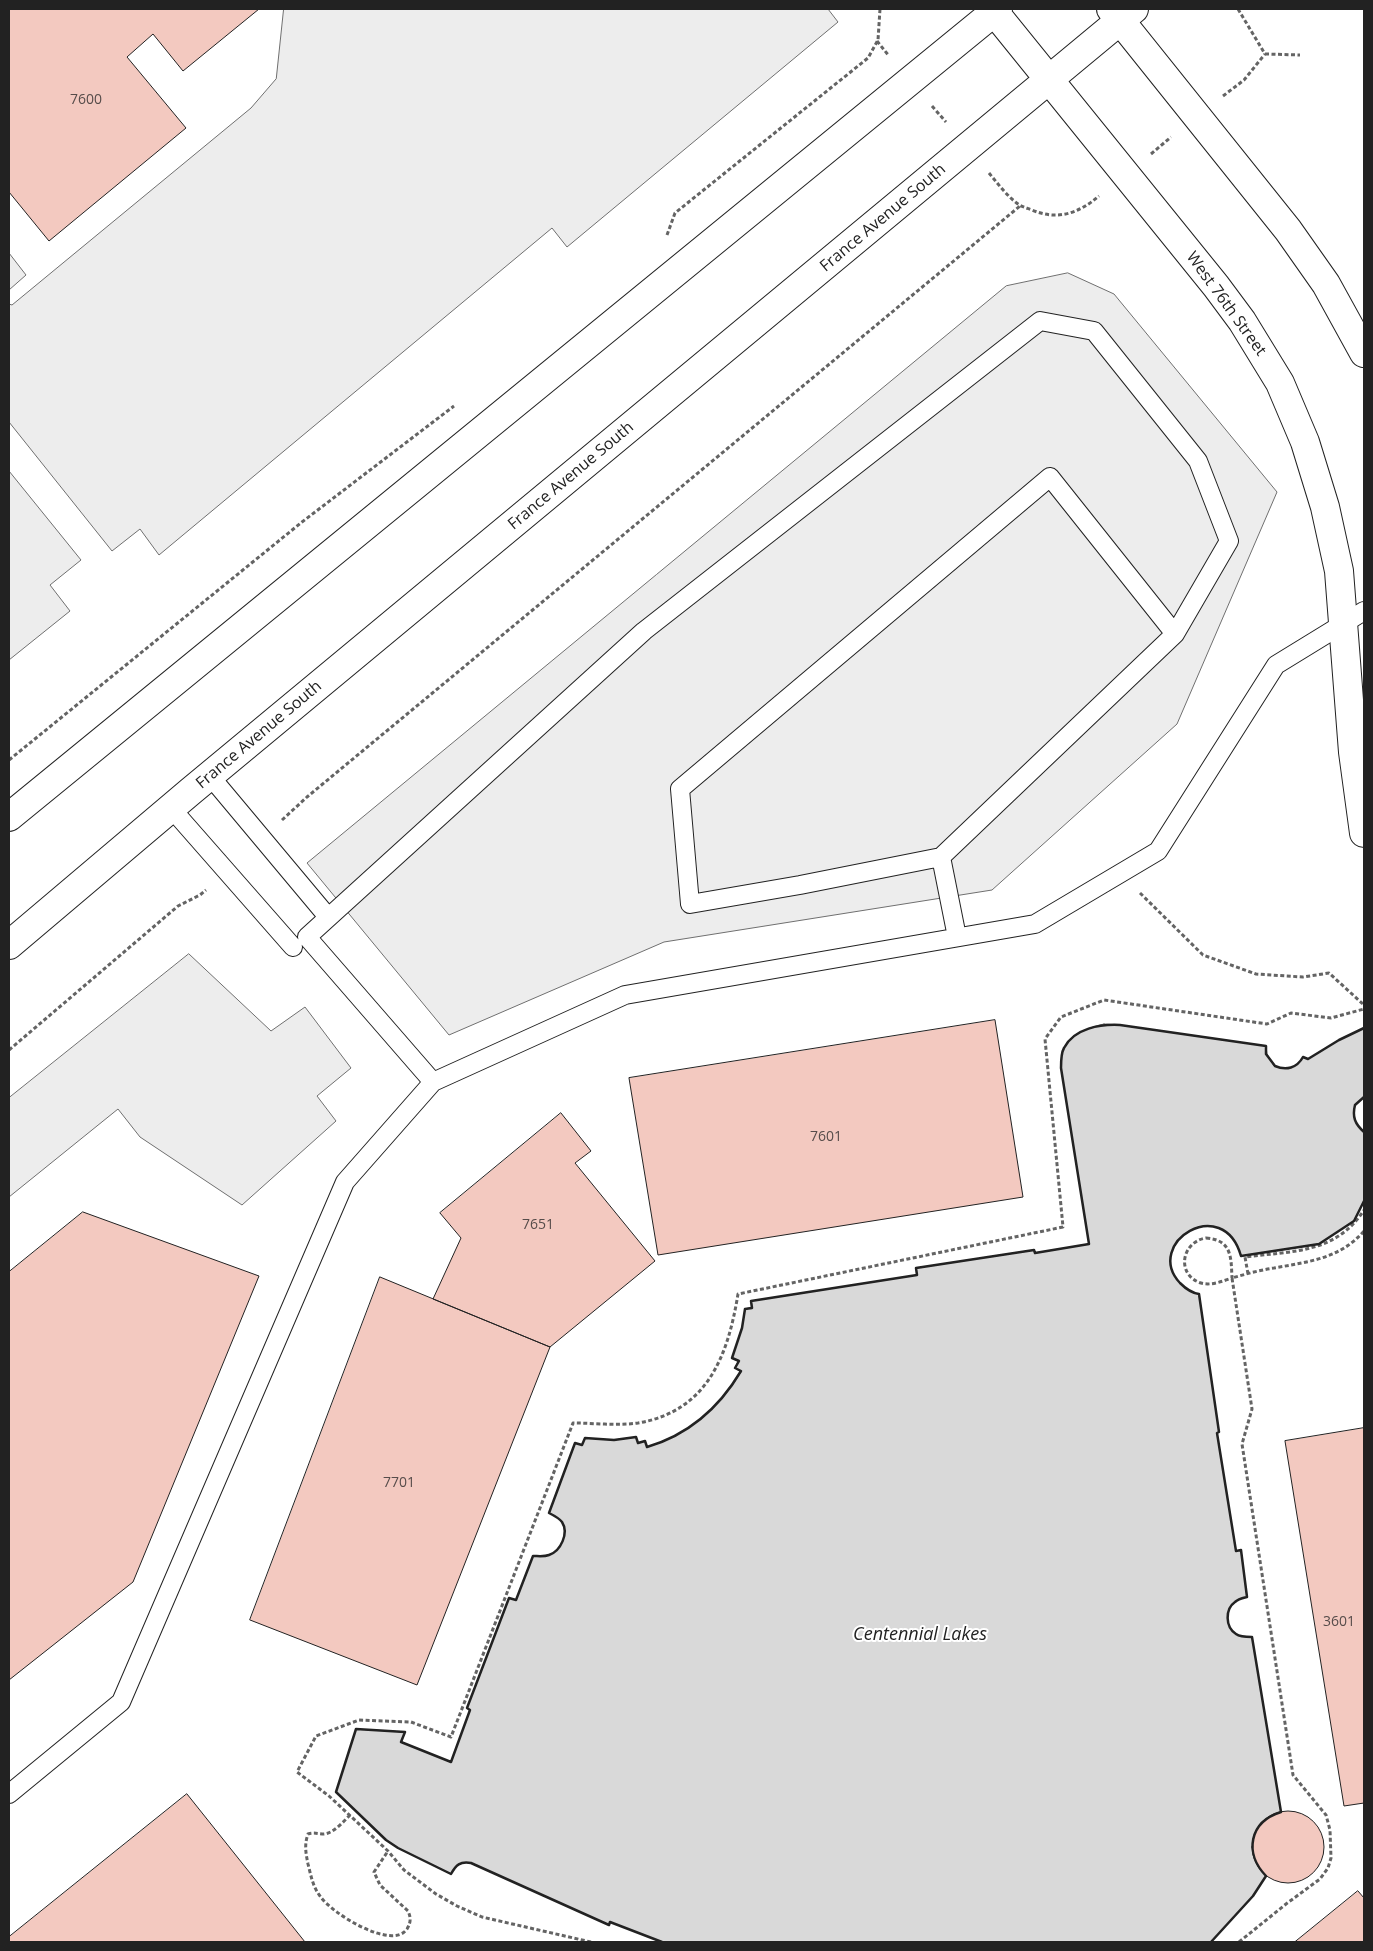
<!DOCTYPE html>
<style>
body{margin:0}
#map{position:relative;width:1373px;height:1951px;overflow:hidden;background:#fff;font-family:"Open Sans",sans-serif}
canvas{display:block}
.frame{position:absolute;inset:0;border:10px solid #222;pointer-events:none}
</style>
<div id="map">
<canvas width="1373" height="1951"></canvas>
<div class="frame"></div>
</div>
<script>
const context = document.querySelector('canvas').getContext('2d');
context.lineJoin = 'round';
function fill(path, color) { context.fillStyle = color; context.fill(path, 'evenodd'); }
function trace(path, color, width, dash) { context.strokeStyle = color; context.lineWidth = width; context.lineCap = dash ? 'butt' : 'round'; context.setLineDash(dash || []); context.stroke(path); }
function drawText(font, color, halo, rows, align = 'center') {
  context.font = font + ' "Open Sans",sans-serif'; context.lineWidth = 4; context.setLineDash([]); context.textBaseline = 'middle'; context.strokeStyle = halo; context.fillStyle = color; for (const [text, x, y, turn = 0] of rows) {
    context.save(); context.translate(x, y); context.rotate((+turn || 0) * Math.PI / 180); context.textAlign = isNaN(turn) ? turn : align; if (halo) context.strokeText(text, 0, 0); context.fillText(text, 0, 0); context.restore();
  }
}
const parking = new Path2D(`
 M 284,9 L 828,9 L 838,22 L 567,247 L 552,228 L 159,555 L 140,529 L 112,551 L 9,422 L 9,304 L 12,305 L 251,108 L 276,79 Z
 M 9,253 L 26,275 L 9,290 Z
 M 1068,273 L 1114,294 L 1277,492 L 1177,724 L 992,890 L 664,942 L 449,1035 L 307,863 L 1006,286 Z
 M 9,471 L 81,560 L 50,585 L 70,611 L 9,660 Z
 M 189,954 L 271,1031 L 305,1007 L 351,1068 L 317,1096 L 336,1121 L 242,1205 L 140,1137 L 118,1109 L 9,1197 L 9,1098 Z`);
fill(parking, '#ededed');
trace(parking, '#6f6f6f', 1);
const water = new Path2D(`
 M 1104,1024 L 1120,1025 L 1266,1046 L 1267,1054 L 1274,1066 C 1286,1071 1297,1068 1303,1057 L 1308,1059 L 1339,1040 L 1364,1028 L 1364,1097 L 1355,1105 C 1352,1117 1355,1124 1364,1132 L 1364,1201 L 1354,1221 L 1319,1244 L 1241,1256 C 1223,1193 1143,1243 1180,1283 C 1186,1289 1191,1293 1199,1294 L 1219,1432 L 1217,1433 L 1236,1551 L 1241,1550 L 1247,1597 C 1243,1598 1238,1599 1235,1602 C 1225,1609 1225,1627 1236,1634 C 1240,1637 1247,1637 1252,1637 L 1281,1812 C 1249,1822 1244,1853 1266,1876 L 1253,1896 L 1211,1942 L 662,1942 L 610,1922 L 609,1925 L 471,1863 C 460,1861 456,1865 451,1874 L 398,1848 L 386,1840 L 336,1792 L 356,1729 L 405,1732 L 401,1742 L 451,1762 L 470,1710 L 467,1708 L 509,1598 L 516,1600 L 533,1556 C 538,1556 544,1557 549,1555 C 561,1551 569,1533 562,1522 C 559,1518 553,1515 549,1513 L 575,1443 L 582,1445 L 585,1438 L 614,1440 L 636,1437 L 638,1443 L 645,1441 L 647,1447 C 688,1435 719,1408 741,1372 L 735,1368 L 738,1361 L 732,1358 L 742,1328 L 745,1309 L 752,1307 L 751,1301 L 917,1275 L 916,1268 L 1034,1250 L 1035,1253 L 1089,1244 L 1061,1068 C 1061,1062 1061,1053 1064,1048 C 1071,1034 1090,1027 1104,1024 Z`);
fill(water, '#d9d9d9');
trace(water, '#6f6f6f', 1);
const building = new Path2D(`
 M 9,9 L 259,9 L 183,71 L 153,34 L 127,57 L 186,128 L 49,241 L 9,192 Z
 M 995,1020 L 1023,1197 L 658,1255 L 629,1078 Z
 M 561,1113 L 591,1151 L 575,1163 L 655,1261 L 550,1347 L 433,1299 L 461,1238 L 440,1213 Z
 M 83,1212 L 259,1276 L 133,1582 L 9,1680 L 9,1272 Z
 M 380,1277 L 550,1347 L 417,1685 L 250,1620 Z
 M 1364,1428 L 1364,1803 L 1344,1806 L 1285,1441 Z
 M 187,1794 L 305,1942 L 9,1942 L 9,1937 Z
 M1252 1847a36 36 0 1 1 72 0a36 36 0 1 1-72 0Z
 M 1358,1891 L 1364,1898 L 1364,1942 L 1295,1942 Z`);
fill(building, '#f3c9c0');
trace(building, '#222', 1);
const lane = new Path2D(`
 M 210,776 L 328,917
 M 171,808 L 293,947
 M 941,857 L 957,937
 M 433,1082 L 307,937 L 644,631 L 1040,321 L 1094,331 L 1198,461 L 1229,541 L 1175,634 L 941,857 L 800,885 L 690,904 L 680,789 L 1050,477 L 1175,634
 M 9,1794 L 121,1702 L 345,1182 L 433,1082 L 625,995 L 1035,924 L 1158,851 L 1276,665 L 1364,611`);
const secondary = new Path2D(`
 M 992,9 L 1216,286 L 1242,321 L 1280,383 L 1305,442 L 1325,507 L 1339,571 L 1353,752 L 1364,833
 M 1111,9 L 1288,230 L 1326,284 L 1364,353
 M 9,817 L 998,9
 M 9,945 L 191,791 L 1134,9`);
trace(lane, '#222', 20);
trace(secondary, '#222', 30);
trace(new Path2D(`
 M 1238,9 L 1265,54
 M 877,41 L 889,56
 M 1265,54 L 1300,55
 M 1223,96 L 1244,80 L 1265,54
 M 932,106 L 946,122
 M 1151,154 L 1171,137
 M 989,173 C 998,184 1007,196 1018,204 C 1022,207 1027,208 1032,210 C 1058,221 1079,213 1099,196
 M 667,235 L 675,213 L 868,58 L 878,40 L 880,9
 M 9,760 L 302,522 L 454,406
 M 282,820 L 307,797 L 1020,206
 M 1140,893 L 1203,955 L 1256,974 L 1303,977 L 1329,973 L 1364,1005
 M 9,1050 L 178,906 L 200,895 L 206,890
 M 1206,1238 C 1232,1240 1231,1257 1232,1278 C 1223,1281 1211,1286 1201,1283 C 1176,1275 1181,1242 1206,1238 Z
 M 1248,1274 L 1245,1257 C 1291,1251 1336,1254 1364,1210
 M 350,1815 C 343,1822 334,1833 324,1834 C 318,1834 314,1832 308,1834 C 304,1845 306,1854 308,1864 C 311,1876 313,1887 320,1896 C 331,1913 392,1951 407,1929 C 411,1922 411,1918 408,1911 L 380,1885 L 374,1872 L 388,1851
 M 591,1942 L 482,1917 L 457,1906 L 436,1894 L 404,1870 L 388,1851 L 329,1796 L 297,1772 L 316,1736 L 359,1720 L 411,1722 L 451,1737 L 573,1423 C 594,1423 617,1426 638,1423 C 708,1411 728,1355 738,1294 L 1063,1227 L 1045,1039 L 1061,1017 L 1104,1000 L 1267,1024 L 1291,1013 L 1331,1018 L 1364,1009
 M 1239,1942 L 1286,1904 L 1320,1879 L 1328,1868 L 1331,1858 L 1330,1830 L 1326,1815 L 1293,1775 L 1242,1444 L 1252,1409 L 1232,1278 C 1246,1274 1260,1270 1274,1268 C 1307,1262 1340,1259 1364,1231`), '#646464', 3, [4, 2.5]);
trace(lane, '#fff', 18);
trace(secondary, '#fff', 28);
trace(new Path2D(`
 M 1364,1097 L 1355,1105 C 1352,1117 1355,1124 1364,1132
 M 662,1942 L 610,1922 L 609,1925 L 471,1863 C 460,1861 456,1865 451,1874 L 398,1848 L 386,1840 L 336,1792 L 356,1729 L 405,1732 L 401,1742 L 451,1762 L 470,1710 L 467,1708 L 509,1598 L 516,1600 L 533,1556 C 538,1556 544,1557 549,1555 C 561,1551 569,1533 562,1522 C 559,1518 553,1515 549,1513 L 575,1443 L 582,1445 L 585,1438 L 614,1440 L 636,1437 L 638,1443 L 645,1441 L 647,1447 C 688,1435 719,1408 741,1371 L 735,1368 L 739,1361 L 732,1358 L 742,1328 L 745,1309 L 752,1308 L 751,1301 L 917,1275 L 916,1268 L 1034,1250 L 1035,1253 L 1089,1244 L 1061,1068 C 1061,1062 1061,1053 1064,1048 C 1074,1028 1101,1024 1120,1025 L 1266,1046 L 1266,1054 L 1275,1066 C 1286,1071 1297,1068 1303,1057 L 1308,1059 L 1339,1040 L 1364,1028
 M 1211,1942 L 1253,1896 L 1266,1876 C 1244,1853 1249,1822 1281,1812 L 1252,1637 C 1247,1637 1240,1637 1236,1634 C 1225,1627 1225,1609 1235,1602 C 1238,1599 1243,1598 1247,1597 L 1241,1550 L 1236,1551 L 1217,1433 L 1219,1432 L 1199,1294 C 1191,1293 1186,1289 1180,1283 C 1143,1243 1223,1193 1241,1256 L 1319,1244 L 1354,1221 L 1364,1201`), '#222', 2.5);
drawText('14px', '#564c4a', null, [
 ["7600",86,100],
 ["7601",826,1137],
 ["7651",538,1225],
 ["7701",399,1483],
 ["3601",1339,1622]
]);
drawText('16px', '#222', '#fff', [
 ["France Avenue South",883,218,-40],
 ["West 76th Street",1226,304,54],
 ["France Avenue South",571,476,-40],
 ["France Avenue South",259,735,-40]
]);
drawText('italic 18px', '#222', '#fff', [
 ["Centennial Lakes",920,1635]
]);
</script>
